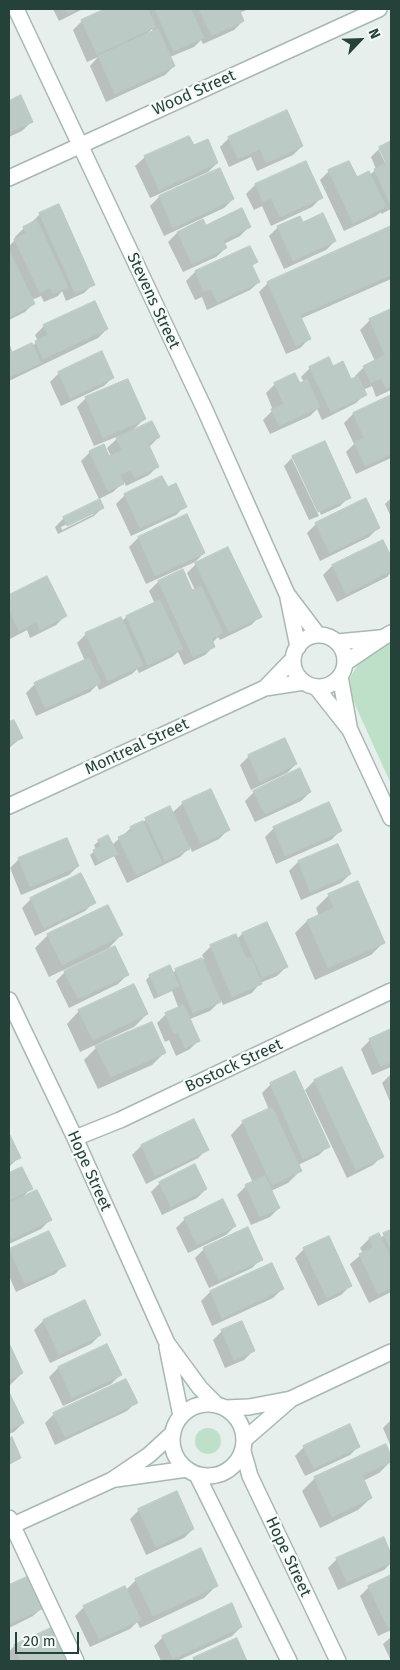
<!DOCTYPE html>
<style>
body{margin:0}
#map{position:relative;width:400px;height:1670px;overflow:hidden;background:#e6efeb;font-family:"Fira Sans",sans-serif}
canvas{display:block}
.frame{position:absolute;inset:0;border:10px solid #24423a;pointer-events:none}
.north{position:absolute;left:335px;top:15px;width:50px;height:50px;-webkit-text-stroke:4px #f7fbf9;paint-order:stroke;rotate:66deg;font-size:14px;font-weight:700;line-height:20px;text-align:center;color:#24423a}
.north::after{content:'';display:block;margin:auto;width:18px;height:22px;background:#24423a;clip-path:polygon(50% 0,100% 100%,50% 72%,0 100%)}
.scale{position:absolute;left:15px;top:1632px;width:64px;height:22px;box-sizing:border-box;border:2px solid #24423a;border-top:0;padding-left:6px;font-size:15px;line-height:18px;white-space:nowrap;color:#24423a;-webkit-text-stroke:4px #f7fbf9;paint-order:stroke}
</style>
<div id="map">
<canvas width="400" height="1670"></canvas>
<div class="frame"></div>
<div class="north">N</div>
<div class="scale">20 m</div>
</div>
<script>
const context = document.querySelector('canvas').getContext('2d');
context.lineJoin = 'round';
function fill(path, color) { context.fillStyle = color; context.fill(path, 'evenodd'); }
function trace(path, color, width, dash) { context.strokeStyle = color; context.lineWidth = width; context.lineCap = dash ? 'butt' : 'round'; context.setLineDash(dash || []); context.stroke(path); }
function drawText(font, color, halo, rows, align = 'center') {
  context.font = font + ' "Fira Sans",sans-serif'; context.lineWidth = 4.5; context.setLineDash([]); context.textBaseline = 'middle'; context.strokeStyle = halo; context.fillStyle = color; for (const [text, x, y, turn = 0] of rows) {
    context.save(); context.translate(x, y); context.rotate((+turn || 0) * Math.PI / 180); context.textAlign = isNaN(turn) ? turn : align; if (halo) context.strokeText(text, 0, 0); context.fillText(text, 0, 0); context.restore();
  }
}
fill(new Path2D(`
 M 391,642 L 391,784 L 352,698 L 350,678 L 361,659 Z
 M195 1441a13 13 0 1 1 26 0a13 13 0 1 1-26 0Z`), '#bfe0c8');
fill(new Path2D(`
 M 53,9 L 83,9 L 59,21 Z
 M 108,9 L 249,9 L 239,13 L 243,21 L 234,30 L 203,44 L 201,40 L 194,47 L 170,57 L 174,66 L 165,75 L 106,102 L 90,66 L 98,57 L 87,62 L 73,30 L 82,21 ZM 152,29 L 153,32 L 145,36 Z
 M 21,97 L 31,122 L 22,131 L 9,137 L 9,102 Z
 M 189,137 L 193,147 L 217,163 L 208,172 L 150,198 L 135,166 L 144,158 Z
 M 229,138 L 302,146 L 293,155 L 257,171 L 251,157 L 229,167 L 220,147 Z
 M 391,142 L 391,209 L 381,214 L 381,212 L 376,216 L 344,231 L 320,180 L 329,171 L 356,179 L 370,175 L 376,169 L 371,157 L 380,148 ZM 379,150 L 382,150 L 390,168 L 388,169 Z
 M 305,163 L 321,198 L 312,207 L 271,226 L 262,206 L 254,210 L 246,194 L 255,185 Z
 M 219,170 L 233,199 L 224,208 L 164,236 L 150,206 L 159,197 Z
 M 40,214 L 93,284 L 84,293 L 66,301 L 62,291 L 58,296 L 44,302 L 41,296 L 32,300 L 34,303 L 25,312 L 9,320 L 9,246 L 16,239 L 15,237 L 24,228 L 32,224 L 31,223 Z
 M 300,217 L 303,224 L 335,241 L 326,250 L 284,269 L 269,236 L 278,227 Z
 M 205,226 L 249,227 L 240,236 L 224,244 L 226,248 L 216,257 L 183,272 L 168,242 L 177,233 Z
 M 391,228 L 391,279 L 300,319 L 309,339 L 300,348 L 286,354 L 259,292 L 268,283 Z
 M 249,247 L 256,262 L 252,266 L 259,282 L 250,290 L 207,310 L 202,297 L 195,300 L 186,281 L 195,272 Z
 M 391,311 L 391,390 L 376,397 L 372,386 L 363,390 L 365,394 L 356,403 L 322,420 L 317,409 L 310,416 L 270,434 L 263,420 L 273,410 L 266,393 L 275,384 L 299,385 L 304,382 L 301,377 L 310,368 L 333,368 L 351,381 L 356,378 L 355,376 L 364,367 L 375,361 L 360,330 L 369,321 Z
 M 44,326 L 107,329 L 98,338 L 9,381 L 9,347 L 12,354 L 32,346 L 38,341 L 35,335 Z
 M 59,373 L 113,377 L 104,386 L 61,406 L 50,382 Z
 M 391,397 L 391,458 L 356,474 L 346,452 L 354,444 L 344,423 L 353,414 Z
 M 86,398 L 144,419 L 132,431 L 159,437 L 149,447 L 158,466 L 149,475 L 126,486 L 124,482 L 113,492 L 99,499 L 81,461 L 90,452 L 108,458 L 111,456 L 107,448 L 121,435 L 94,446 L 77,407 Z
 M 293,457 L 349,497 L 340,506 L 321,515 L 295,459 L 292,459 L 319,516 L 309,520 L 284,466 Z
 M 167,489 L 185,506 L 176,515 L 131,536 L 116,504 L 125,495 Z
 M 391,498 L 391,517 L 385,504 Z
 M 103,507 L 94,516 L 58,534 L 55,527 L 64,518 ZM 94,511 L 94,514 L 62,530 L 61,527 Z
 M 316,524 L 378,528 L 369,537 L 320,561 L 307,533 Z
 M 138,538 L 204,553 L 195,562 L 146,584 L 129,547 Z
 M 383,541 L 391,559 L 391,572 L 387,577 L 337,602 L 323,575 L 332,566 Z
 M 196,564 L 260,616 L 251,625 L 220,640 L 218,637 L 212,643 L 214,646 L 205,655 L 184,665 L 178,652 L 172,657 L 139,673 L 137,669 L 132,674 L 99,690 L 97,685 L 90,692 L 36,716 L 26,693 L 35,684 L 85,661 L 77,643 L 86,634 L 121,622 L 126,617 L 155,604 L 149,591 L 158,582 L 182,571 L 192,592 L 195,590 L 187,573 Z
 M 47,578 L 65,616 L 56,625 L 30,638 L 27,630 L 10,639 L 9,597 Z
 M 13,721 L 21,738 L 9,748 L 9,723 Z
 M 249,756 L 296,764 L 287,773 L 251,790 L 240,765 Z
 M 254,792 L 310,792 L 301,801 L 255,822 L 245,801 Z
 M 183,803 L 228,830 L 219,839 L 192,852 L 190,847 L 180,857 L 127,883 L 114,856 L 95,866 L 90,855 L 96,850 L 94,845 L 99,841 L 112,845 L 131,828 L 169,808 L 172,813 Z
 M 274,828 L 340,831 L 331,840 L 276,864 L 265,837 Z
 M 338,845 L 350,874 L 341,883 L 301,900 L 289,871 L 298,862 Z
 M 19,859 L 78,866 L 69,875 L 21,895 L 10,868 Z
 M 329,895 L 383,943 L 371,955 L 315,980 L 295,933 L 307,921 L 319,916 L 316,908 Z
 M 31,899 L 94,902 L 85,911 L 35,936 L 22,908 Z
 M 266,923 L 286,967 L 277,976 L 260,983 L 252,993 L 223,1005 L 221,1000 L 210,1011 L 190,1019 L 199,1040 L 190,1049 L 176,1056 L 169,1040 L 165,1042 L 157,1023 L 166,1014 L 179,1009 L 172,991 L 154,999 L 146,980 L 150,976 L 172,974 L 176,970 L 204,959 L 202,955 L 211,946 L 237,939 L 242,934 Z
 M 48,935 L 121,935 L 109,948 L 49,977 L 35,948 Z
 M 65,972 L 127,975 L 118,984 L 69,1008 L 56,981 Z
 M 79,1011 L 147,1014 L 134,1027 L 80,1052 L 67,1024 Z
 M 391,1030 L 391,1067 L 372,1075 L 361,1049 L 370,1040 Z
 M 96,1048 L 164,1053 L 152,1065 L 98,1089 L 84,1060 Z
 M 391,1074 L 391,1104 L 382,1083 Z
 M 314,1081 L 382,1156 L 373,1165 L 347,1178 L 305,1090 Z
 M 271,1084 L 328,1146 L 319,1155 L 298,1165 L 301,1170 L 288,1183 L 271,1191 L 279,1208 L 270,1217 L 251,1225 L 237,1195 L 246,1186 L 253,1183 L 231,1135 L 243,1122 L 269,1110 L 262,1093 Z
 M 194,1121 L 207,1149 L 198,1158 L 146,1184 L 132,1155 L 141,1146 Z
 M 9,1135 L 19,1157 L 9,1167 Z
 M 22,1169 L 31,1188 L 22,1198 L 50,1220 L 41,1229 L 9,1244 L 9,1175 Z
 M 160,1183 L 206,1189 L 197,1198 L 162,1215 L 151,1192 Z
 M 185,1219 L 235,1226 L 226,1235 L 188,1253 L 176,1228 Z
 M 391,1231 L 391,1292 L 369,1303 L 350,1264 L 363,1253 L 360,1248 L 369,1239 L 379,1235 L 380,1238 Z
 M 204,1249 L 261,1259 L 252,1268 L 209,1288 L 195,1258 Z
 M 304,1249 L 350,1286 L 341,1295 L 318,1306 L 295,1258 Z
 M 10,1250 L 64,1265 L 55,1274 L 16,1292 L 9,1276 Z
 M 271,1265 L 282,1289 L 273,1298 L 212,1326 L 201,1301 L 210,1292 Z
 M 85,1302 L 100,1335 L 91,1344 L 50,1363 L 34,1330 L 43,1321 Z
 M 222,1331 L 253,1351 L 244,1360 L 225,1368 L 213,1340 Z
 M 9,1346 L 22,1373 L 9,1386 Z
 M 106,1346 L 120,1375 L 111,1384 L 63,1406 L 49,1377 L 58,1368 Z
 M 9,1394 L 23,1423 L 14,1432 L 9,1434 Z
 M 136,1402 L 127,1411 L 55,1445 L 45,1423 L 54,1414 Z
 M 391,1420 L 391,1447 L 383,1428 Z
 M 11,1439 L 20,1458 L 9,1465 L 9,1440 Z
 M 385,1445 L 391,1461 L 379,1473 L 363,1481 L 371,1498 L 358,1510 L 320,1528 L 302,1491 L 315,1478 Z
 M 359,1446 L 350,1455 L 305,1476 L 295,1456 L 304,1447 Z
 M 139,1510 L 193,1529 L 184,1538 L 146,1555 L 130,1519 Z
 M 383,1538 L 391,1557 L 391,1563 L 384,1570 L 338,1590 L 328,1568 L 337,1559 Z
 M 391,1576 L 391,1630 L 378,1636 L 360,1596 L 369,1587 Z
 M 28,1578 L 42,1608 L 33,1616 L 9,1628 L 9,1587 Z
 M 136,1580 L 217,1585 L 204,1598 L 140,1628 L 137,1622 L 130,1629 L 90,1647 L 75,1616 L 84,1607 L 126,1590 Z
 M 241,1627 L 232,1636 L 177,1661 L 161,1661 L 154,1646 L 163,1637 Z
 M 50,1630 L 65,1661 L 9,1661 L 9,1652 L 14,1646 Z
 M 391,1637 L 391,1661 L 383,1644 Z
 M 236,1640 L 246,1661 L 192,1661 L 194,1659 Z`), '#0003');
const building = new Path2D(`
 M 66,9 L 77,9 L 68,13 Z
 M 105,9 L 148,9 L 156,27 L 97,54 L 81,20 Z
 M 155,9 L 191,9 L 204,38 L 174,51 Z
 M 199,9 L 239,9 L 244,21 L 212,36 Z
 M 158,29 L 175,66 L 115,94 L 98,56 Z
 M 21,95 L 33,122 L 9,132 L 9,101 Z
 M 287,110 L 303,146 L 266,163 L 260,149 L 238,159 L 228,137 Z
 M 189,136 L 194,145 L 208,139 L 218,163 L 159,190 L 144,156 Z
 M 391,141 L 391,206 L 374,169 L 386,163 L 379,147 Z
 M 306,161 L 323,198 L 280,217 L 271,198 L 263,202 L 255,184 Z
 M 349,161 L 357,177 L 369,171 L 386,207 L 353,223 L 328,170 Z
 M 220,168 L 234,199 L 173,228 L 159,196 Z
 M 59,204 L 95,285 L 75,293 L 39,213 Z
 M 242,208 L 251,227 L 223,240 L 227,248 L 192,264 L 177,232 L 203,219 L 206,225 Z
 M 323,213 L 336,241 L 293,261 L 277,226 L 300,216 L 303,222 Z
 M 37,220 L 68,287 L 53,294 L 50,288 L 40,293 L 14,239 L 26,233 L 23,227 Z
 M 391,226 L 391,275 L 300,315 L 311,339 L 296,346 L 267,282 Z
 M 250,246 L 258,262 L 252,265 L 260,282 L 217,302 L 211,289 L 204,292 L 195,271 Z
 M 9,250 L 35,304 L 9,317 Z
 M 95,301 L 108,329 L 43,359 L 35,341 L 48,335 L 43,325 Z
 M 391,309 L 391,386 L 386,389 L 381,378 L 371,383 L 363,366 L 385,355 L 369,319 Z
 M 32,343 L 41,363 L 9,377 L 9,344 L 12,352 Z
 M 102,351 L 114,378 L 70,398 L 58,372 Z
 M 329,357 L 333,366 L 343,361 L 351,379 L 358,376 L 367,395 L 331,412 L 309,367 Z
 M 295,373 L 300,383 L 307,379 L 320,407 L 279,426 L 271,409 L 284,404 L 274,383 Z
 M 128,379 L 146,419 L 103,438 L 85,397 Z
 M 391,395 L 391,454 L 365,466 L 354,442 L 364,438 L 353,413 Z
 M 152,421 L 160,437 L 148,443 L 159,467 L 135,478 L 131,470 L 120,475 L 124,484 L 108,491 L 89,451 L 104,444 L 109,456 L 122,450 L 116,438 Z
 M 325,441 L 351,498 L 318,512 L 292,456 Z
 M 162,476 L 168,487 L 176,483 L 187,507 L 140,528 L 124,494 Z
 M 366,498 L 380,528 L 330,553 L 315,523 Z
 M 100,499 L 104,508 L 67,526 L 63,517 Z
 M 187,514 L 205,553 L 155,576 L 138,537 Z
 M 383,540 L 391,556 L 391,571 L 346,594 L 332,565 Z
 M 228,547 L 262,617 L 229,632 L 195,563 Z
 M 183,569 L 192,590 L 201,586 L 223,633 L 212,639 L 215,647 L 193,657 L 158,581 Z
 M 47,576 L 67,616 L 40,630 L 36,622 L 19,631 L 9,610 L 9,595 Z
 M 160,600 L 183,649 L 148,665 L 126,616 Z
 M 121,617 L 143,665 L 108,681 L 85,633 Z
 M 89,658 L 101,683 L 45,708 L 34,683 Z
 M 14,720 L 23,738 L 9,744 L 9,722 Z
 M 285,738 L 297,764 L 260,782 L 248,755 Z
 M 300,768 L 311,792 L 265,814 L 253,791 Z
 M 211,789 L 230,830 L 201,844 L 182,802 Z
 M 329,802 L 342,831 L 285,856 L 273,827 Z
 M 170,806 L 190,849 L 165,861 L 145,818 Z
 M 143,821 L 162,863 L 136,875 L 118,837 L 132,831 L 130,827 Z
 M 108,835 L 118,854 L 99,862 L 93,850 L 101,846 L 98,840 Z
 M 67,838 L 79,866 L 30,887 L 18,858 Z
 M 338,844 L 351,874 L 310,892 L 298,861 Z
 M 81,873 L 96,903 L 44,928 L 30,898 Z
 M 358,881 L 385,943 L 328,968 L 307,920 L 334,908 L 328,894 Z
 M 108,905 L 123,935 L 62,965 L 47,934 Z
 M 267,922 L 288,967 L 262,978 L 242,933 Z
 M 236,934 L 246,958 L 251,957 L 262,984 L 232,997 L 210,945 Z
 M 115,946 L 129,975 L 78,999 L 64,971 Z
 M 202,958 L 221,1002 L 193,1013 L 175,969 Z
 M 170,965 L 179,986 L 159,996 L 149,975 Z
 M 134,984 L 148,1014 L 93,1040 L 78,1010 Z
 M 184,1005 L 200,1041 L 185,1048 L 178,1032 L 174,1034 L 165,1013 Z
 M 152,1022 L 166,1053 L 111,1077 L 95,1046 Z
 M 391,1029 L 391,1062 L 381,1067 L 369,1039 Z
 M 342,1067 L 384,1157 L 356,1170 L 314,1080 Z
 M 295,1071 L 330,1147 L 303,1159 L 270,1083 Z
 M 272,1107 L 302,1171 L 272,1185 L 242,1121 Z
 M 194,1119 L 209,1150 L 155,1176 L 141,1145 Z
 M 9,1133 L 21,1158 L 9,1163 Z
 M 195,1164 L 207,1189 L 171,1207 L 159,1182 Z
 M 22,1167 L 33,1189 L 9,1200 L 9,1173 Z
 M 265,1176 L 280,1208 L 260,1217 L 245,1185 Z
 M 37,1190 L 52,1220 L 12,1239 L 9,1233 L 9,1203 Z
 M 223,1199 L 236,1226 L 197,1245 L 184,1218 Z
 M 248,1227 L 263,1260 L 219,1280 L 203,1248 Z
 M 391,1230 L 391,1250 L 383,1233 Z
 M 49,1231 L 66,1266 L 25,1284 L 9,1249 Z
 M 379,1233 L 391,1258 L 391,1288 L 378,1294 L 359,1254 L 373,1247 L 369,1238 Z
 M 329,1236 L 352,1286 L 327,1298 L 303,1248 Z
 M 272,1263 L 284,1289 L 222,1318 L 210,1291 Z
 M 85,1300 L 101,1335 L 59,1355 L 43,1320 Z
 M 242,1321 L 255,1351 L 234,1360 L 221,1330 Z
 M 9,1343 L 23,1373 L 9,1380 Z
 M 107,1344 L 122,1375 L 72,1398 L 58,1367 Z
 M 126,1379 L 138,1403 L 65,1437 L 53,1413 Z
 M 9,1392 L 24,1423 L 9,1430 Z
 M 350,1424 L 360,1447 L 314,1468 L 303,1446 Z
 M 12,1437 L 21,1458 L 9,1464 L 9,1438 Z
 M 386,1444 L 391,1456 L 391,1462 L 362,1475 L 372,1498 L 332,1517 L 314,1477 Z
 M 177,1491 L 194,1529 L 156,1547 L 138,1509 Z
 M 384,1537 L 391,1554 L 391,1563 L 347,1582 L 336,1558 Z
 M 201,1548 L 218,1586 L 153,1616 L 135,1579 Z
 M 391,1575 L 391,1626 L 388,1628 L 368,1586 Z
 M 29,1576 L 44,1608 L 9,1624 L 9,1585 Z
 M 125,1586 L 141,1620 L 99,1639 L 83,1606 Z
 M 232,1603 L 242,1627 L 173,1659 L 162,1636 Z
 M 51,1628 L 66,1661 L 21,1661 L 14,1645 Z
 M 237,1638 L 247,1661 L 194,1661 L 193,1658 Z`);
fill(building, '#bbcac4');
trace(building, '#b8c9c2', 1);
const minor = new Path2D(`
 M 16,9 L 205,410 L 287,594 L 318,635
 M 9,178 L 379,9
 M 288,598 L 298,647
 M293 661a26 26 0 1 1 52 0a26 26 0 1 1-52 0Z
 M 337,642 L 380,638
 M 345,663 L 382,638 L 391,633
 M 340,676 L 349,726
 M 316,687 L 350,730 L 391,818
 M 265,688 L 293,659
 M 9,806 L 265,688 L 304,682
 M 9,1000 L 75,1138 L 167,1343 L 200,1388 L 216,1404
 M 75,1138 L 120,1120 L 391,991
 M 167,1347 L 181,1416
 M172 1440a36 36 0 1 1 72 0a36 36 0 1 1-72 0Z
 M 225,1408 L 249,1407 L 291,1399 L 391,1352
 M 244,1440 L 290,1400
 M 243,1451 L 250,1476 L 338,1661
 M 197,1475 L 289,1661
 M 116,1479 L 187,1469
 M 9,1518 L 76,1661
 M 9,1527 L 112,1480 L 149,1455 L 173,1433`);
trace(minor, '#a8b8b2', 18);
trace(minor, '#fff', 15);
drawText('16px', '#24423a', '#f7fbf9', [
 ["Wood Street",194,93,-24],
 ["Stevens Street",153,301,65],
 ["Montreal Street",137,747,-25],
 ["Bostock Street",234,1066,-25],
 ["Hope Street",89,1171,66],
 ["Hope Street",288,1557,65]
]);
</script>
